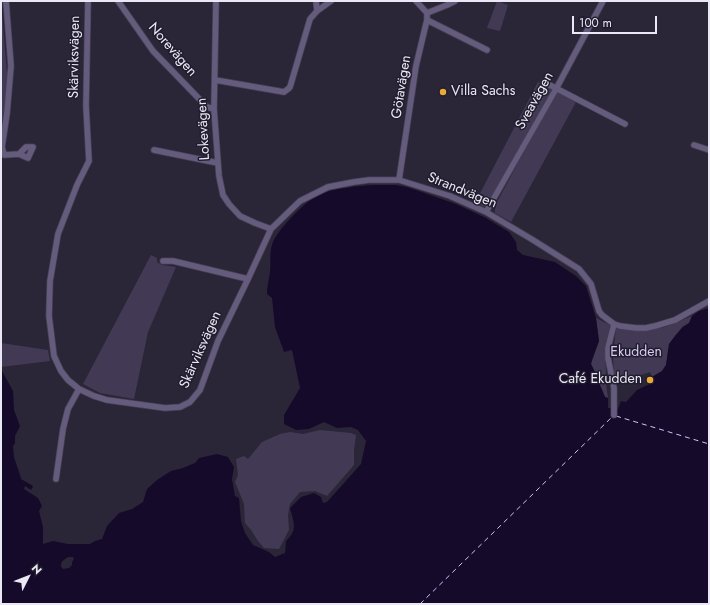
<!DOCTYPE html>
<meta charset="utf-8">
<style>
body{margin:0}
#map{position:relative;width:710px;height:605px;overflow:hidden;background:#2b2538;font-family:Jost,sans-serif}
canvas{display:block}
.frame{position:absolute;inset:0;border:2px solid #ebe8f5;pointer-events:none}
.north{position:absolute;left:8px;top:557px;width:40px;height:40px;-webkit-text-stroke:3px #211c2e;paint-order:stroke;rotate:48deg;font-size:11px;font-weight:700;line-height:16px;text-align:center;color:#ebe8f5}
.north::after{content:'';display:block;margin:auto;width:14px;height:18px;background:#ebe8f5;clip-path:polygon(50% 0,100% 100%,50% 72%,0 100%)}
.scale{position:absolute;left:572px;top:16px;width:85px;height:18px;box-sizing:border-box;border:2px solid #ebe8f5;border-top:0;padding-left:5px;font-size:12px;line-height:14px;white-space:nowrap;color:#ebe8f5;-webkit-text-stroke:3px #211c2e;paint-order:stroke}
</style>
<div id="map">
<canvas width="710" height="605"></canvas>
<div class="frame"></div>
<div class="north">N</div>
<div class="scale">100 m</div>
</div>
<script>
const context = document.querySelector('canvas').getContext('2d');
context.lineJoin = 'round';
function fill(path, color) { context.fillStyle = color; context.fill(path, 'evenodd'); }
function trace(path, color, width, dash) { context.strokeStyle = color; context.lineWidth = width; context.lineCap = dash ? 'butt' : 'round'; context.setLineDash(dash || []); context.stroke(path); }
function drawText(font, color, halo, rows, align = 'center') {
  context.font = font + ' Jost,sans-serif'; context.lineWidth = 3; context.setLineDash([]); context.textBaseline = 'middle'; context.strokeStyle = halo; context.fillStyle = color; for (const [text, x, y, turn = 0] of rows) {
    context.save(); context.translate(x, y); context.rotate((+turn || 0) * Math.PI / 180); context.textAlign = isNaN(turn) ? turn : align; if (halo) context.strokeText(text, 0, 0); context.fillText(text, 0, 0); context.restore();
  }
}
fill(new Path2D(`
 M 1,1 L 8,86 L 1,131 Z
 M 497,1 L 508,5 L 500,31 L 487,28 Z
 M 538,82 L 552,90 L 490,202 L 484,207 L 475,203 Z
 M 557,90 L 576,102 L 511,222 L 495,213 L 495,209 L 496,204 Z
 M 151,255 L 157,258 L 157,262 L 162,265 L 176,267 L 148,332 L 134,399 L 100,393 L 83,384 Z
 M 692,316 L 689,323 L 682,327 L 669,344 L 666,365 L 662,371 L 652,377 L 650,372 L 638,376 L 624,385 L 614,377 L 613,355 L 616,328 L 640,331 L 665,327 Z
 M 596,318 L 610,325 L 605,349 L 606,373 L 605,377 L 608,398 L 605,397 L 591,364 L 599,341 Z
 M 1,343 L 48,350 L 50,361 L 1,367 Z
 M 320,430 L 351,433 L 356,435 L 354,450 L 354,465 L 327,496 L 315,491 L 300,492 L 290,504 L 288,515 L 289,530 L 279,549 L 264,548 L 258,541 L 251,530 L 245,523 L 244,504 L 235,482 L 238,475 L 236,459 L 244,456 L 248,459 L 262,442 L 280,434 L 290,432 L 303,434 Z`), '#423a55');
fill(new Path2D(`
 M 372,185 L 395,185 L 407,187 L 456,204 L 486,218 L 509,232 L 516,242 L 517,250 L 523,255 L 555,262 L 576,276 L 586,286 L 596,318 L 599,341 L 592,360 L 591,364 L 595,372 L 600,385 L 605,397 L 608,398 L 608,408 L 618,409 L 621,401 L 626,402 L 637,390 L 654,382 L 652,377 L 662,371 L 666,365 L 669,344 L 675,336 L 683,327 L 689,323 L 692,316 L 699,311 L 709,308 L 709,604 L 1,604 L 1,369 L 13,391 L 14,410 L 20,426 L 15,436 L 15,443 L 13,446 L 14,457 L 20,475 L 21,479 L 33,486 L 31,490 L 25,486 L 24,489 L 38,498 L 42,506 L 39,511 L 43,527 L 43,544 L 53,541 L 68,544 L 90,544 L 95,541 L 102,539 L 107,526 L 119,513 L 132,509 L 143,502 L 147,489 L 157,480 L 171,471 L 183,468 L 195,463 L 199,458 L 217,454 L 228,457 L 234,467 L 232,479 L 235,496 L 239,498 L 241,521 L 245,533 L 253,545 L 269,552 L 275,557 L 285,553 L 286,541 C 298,530 294,523 290,508 L 301,497 L 314,493 L 321,497 L 323,503 L 327,502 L 361,464 L 366,441 L 358,430 L 351,427 L 337,428 L 324,422 L 309,429 L 296,430 L 284,424 L 284,415 L 300,388 L 292,350 L 284,352 L 275,327 L 272,298 L 267,294 C 267,285 269,280 270,272 C 271,262 269,251 273,242 C 278,230 301,206 312,199 C 316,196 322,194 326,192 C 340,188 357,186 372,185 ZM 68,557 L 73,557 L 74,559 L 72,562 L 72,565 L 69,568 L 63,569 C 58,564 63,560 68,557 Z`), '#160a2a');
trace(new Path2D(`
 M 616,416 L 709,444
 M 420,604 L 613,416`), '#d2c4f9', 1, [5, 4]);
const street = new Path2D(`
 M 6,1 L 11,66 L 7,113 L 2,147 L 4,155 L 19,154 L 28,158 L 33,147 L 26,147 L 19,154
 M 88,1 L 86,106 L 89,161 L 77,185 L 58,234 L 50,281 L 49,316 L 54,356 L 61,371 L 68,380 L 79,389 L 94,396 L 107,400 L 165,408 L 180,407 L 190,402 L 200,390 L 218,341 L 248,279 L 271,229 L 300,201 L 328,187 L 354,182 L 369,180 L 399,180 L 450,196 L 486,212 L 533,240 L 579,269 L 591,284 L 599,311 L 602,315 L 614,324 L 620,326 L 636,328 L 646,328 L 655,326 L 675,320 L 709,301
 M 118,1 L 153,51 L 207,107 L 214,109
 M 216,1 L 214,109 L 219,176 L 223,195 L 229,204 L 240,216 L 255,223 L 271,229
 M 316,1 L 317,11
 M 427,13 L 447,5 L 455,1
 M 427,20 L 487,50
 M 215,80 L 284,92 L 288,89 L 290,87 L 310,19 L 317,11 L 331,1
 M 544,82 L 625,124
 M 694,145 L 709,150
 M 154,150 L 218,163
 M 399,180 L 416,66 L 425,28 L 427,20 L 427,13 L 416,1
 M 486,212 L 556,89 L 603,1
 M 163,261 L 173,261 L 248,279
 M 614,415 L 614,388 L 608,358 L 608,348 L 614,324
 M 56,479 L 63,429 L 68,409 L 79,389`);
trace(street, '#464052', 7);
trace(street, '#645b7d', 5.5);
for (const [x, y, r, color] of [
 [443,92,4,"#e9ab38"],
 [650,380,4,"#e9ab38"]
]) { const dot = new Path2D(); dot.arc(x, y, r, 0, 2 * Math.PI); context.fillStyle = color; context.fill(dot); trace(dot, '#211c2e', 1.5); }
drawText('14px', '#ebe8f5', '#211c2e', [
 ["Norevägen",172,50,49],
 ["Skärviksvägen",75,57,-89],
 ["Götavägen",402,87,-81],
 ["Sveavägen",535,101,-61],
 ["Lokevägen",204,129,-93],
 ["Strandvägen",462,191,22],
 ["Skärviksvägen",201,350,-66]
]);
drawText('14px', '#ebe8f5', '#211c2e', [
 ["Villa Sachs",451,92],
 ["Café Ekudden",642,380,"right"]
], 'left');
drawText('14px', '#d7cdf5', '#211c2e', [
 ["Ekudden",636,353]
]);
</script>
